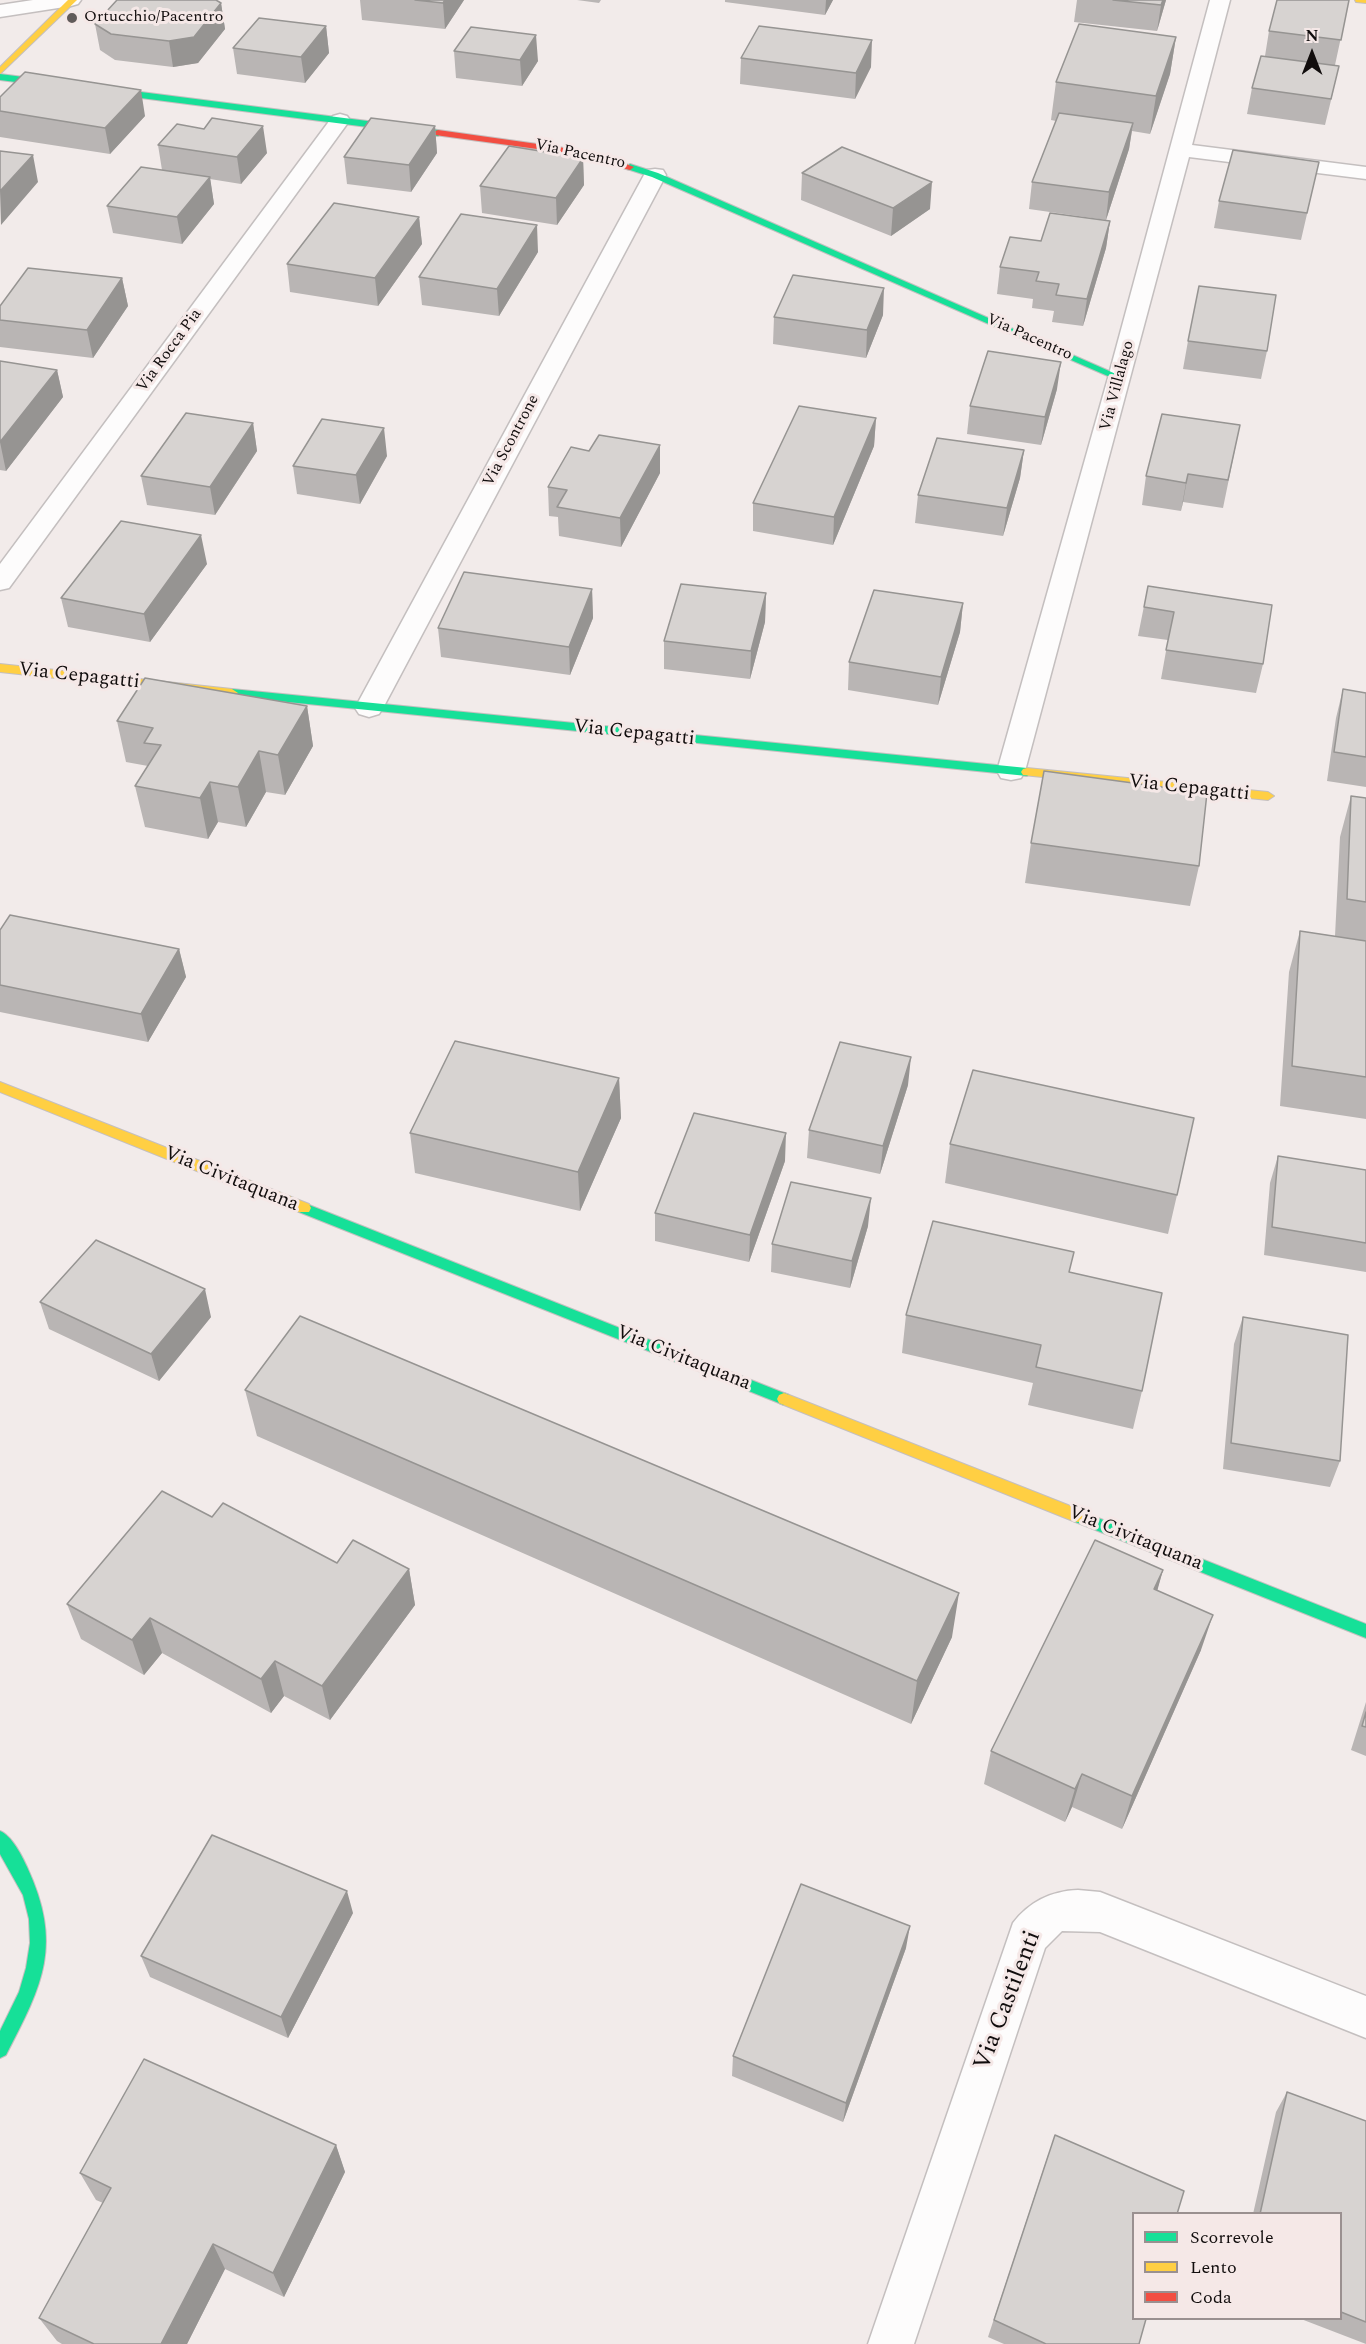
<!DOCTYPE html>
<style>
body{margin:0}
#map{position:relative;width:1366px;height:2344px;overflow:hidden;background:#f2ebea;font-family:Spectral,serif}
canvas{display:block}
.legend{position:absolute;left:1132px;top:2212px;width:210px;height:108px;box-sizing:border-box;background:#f5e8e7;border:2px solid #9a9090;margin:0;padding:8px 10px;list-style:none;font-size:18px;color:#110d0d}
.legend li{display:flex;align-items:center;gap:12px;height:30px}
.legend b{width:30px;border:2px solid #9a9090}
.north{position:absolute;left:1282px;top:24px;width:60px;height:60px;-webkit-text-stroke:4px #f5e8e7;paint-order:stroke;rotate:0deg;font-size:16px;font-weight:700;line-height:24px;text-align:center;color:#110d0d}
.north::after{content:'';display:block;margin:auto;width:21px;height:27px;background:#110d0d;clip-path:polygon(50% 0,100% 100%,50% 72%,0 100%)}
</style>
<div id="map">
<canvas width="1366" height="2344"></canvas>
<ul class="legend">
<li><b style="height:8px;background:#16e098"></b>Scorrevole</li>
<li><b style="height:8px;background:#ffcf43"></b>Lento</li>
<li><b style="height:8px;background:#f24e42"></b>Coda</li>
</ul>
<div class="north">N</div>
</div>
<script>
const context = document.querySelector('canvas').getContext('2d');
context.lineJoin = 'round';
function trace(path, color, width, dash) { context.strokeStyle = color; context.lineWidth = width; context.lineCap = dash ? 'butt' : 'round'; context.setLineDash(dash || []); context.stroke(path); }
function fill(path, color) { context.fillStyle = color; context.fill(path, 'evenodd'); }
function drawText(font, color, halo, rows, align = 'center') {
  context.font = font + ' Spectral,serif'; context.lineWidth = 6; context.setLineDash([]); context.textBaseline = 'middle'; context.strokeStyle = halo; context.fillStyle = color; for (const [text, x, y, turn = 0] of rows) {
    context.save(); context.translate(x, y); context.rotate((+turn || 0) * Math.PI / 180); context.textAlign = isNaN(turn) ? turn : align; if (halo) context.strokeText(text, 0, 0); context.fillText(text, 0, 0); context.restore();
  }
}
const street = new Path2D(`
 M 33,0 L 81,0 L 78,4 L 71,6 L 0,17 L 0,5 Z
 M 1210,0 L 1230,0 L 1192,145 L 1366,167 L 1366,179 L 1189,157 L 1025,771 L 1021,778 L 1011,780 L 1001,778 L 997,771 L 1108,378 Z
 M 340,114 L 347,116 L 350,120 L 347,124 L 9,588 L 0,590 L 0,564 L 333,116 Z
 M 655,169 L 663,170 L 666,175 L 383,708 L 379,714 L 369,717 L 359,714 L 355,708 L 644,175 L 647,170 Z
 M 1078,1890 L 1100,1892 L 1366,1996 L 1366,2038 L 1100,1932 L 1062,1931 L 1045,1948 L 914,2344 L 868,2344 L 1013,1923 C 1029,1902 1051,1891 1078,1890 Z`);
const fast = new Path2D(`
 M 0,74 L 438,130 L 442,133 L 438,136 L 0,80 Z
 M 630,164 L 658,173 L 1125,378 L 1117,380 L 652,177 L 627,169 L 626,167 Z
 M 232,689 L 1027,768 L 1033,772 L 1027,776 L 228,696 L 228,690 Z
 M 304,1203 L 789,1395 L 791,1399 L 789,1403 L 784,1405 L 779,1403 L 299,1212 L 297,1208 L 299,1204 Z
 M 1078,1510 L 1366,1624 L 1366,1638 L 1073,1521 L 1070,1516 L 1073,1511 Z
 M 0,1831 C 12,1836 22,1856 27,1867 C 63,1945 43,1984 6,2055 L 0,2058 L 0,2031 L 19,1992 L 26,1968 L 30,1943 L 29,1919 L 23,1895 L 0,1854 Z`);
const slow = new Path2D(`
 M 68,0 L 77,0 L 0,74 L 0,67 Z
 M 1355,0 L 1366,0 L 1366,3 L 1356,2 Z
 M 0,664 L 232,689 L 238,693 L 232,697 L 0,672 Z
 M 1027,768 L 1268,792 L 1274,796 L 1268,800 L 1023,775 L 1021,772 L 1023,769 Z
 M 0,1082 L 309,1204 L 311,1208 L 309,1212 L 299,1212 L 0,1092 Z
 M 784,1393 L 1083,1511 L 1086,1516 L 1083,1521 L 1078,1522 L 1073,1521 L 779,1403 L 777,1399 L 779,1395 Z`);
const jam = new Path2D(`
 M 438,130 L 559,147 L 610,158 L 634,167 L 630,170 L 559,152 L 435,135 L 435,131 Z`);
trace(street, '#c4bfbf', 3);
trace(fast, '#c4bfbf', 2);
trace(slow, '#c4bfbf', 2);
trace(jam, '#c4bfbf', 2);
fill(street, '#fdfcfc');
fill(fast, '#16e098');
fill(slow, '#ffcf43');
fill(jam, '#f24e42');
fill(new Path2D(`
 M 360,0 L 464,0 L 445,29 L 362,20 Z
 M 577,0 L 601,0 L 599,3 Z
 M 725,0 L 833,0 L 825,15 L 725,2 Z
 M 1077,0 L 1166,0 L 1157,31 L 1074,22 Z
 M 1349,0 L 1335,65 L 1333,92 L 1325,125 L 1247,114 L 1252,88 L 1265,56 L 1269,31 Z
 M 221,3 L 225,29 L 198,63 L 173,67 L 115,60 L 100,50 L 95,24 Z
 M 326,26 L 329,53 L 305,83 L 237,74 L 233,48 Z
 M 1176,37 L 1170,74 L 1150,134 L 1132,131 L 1129,149 L 1106,220 L 1029,209 L 1032,182 L 1056,121 L 1051,120 L 1056,82 Z
 M 454,51 L 538,61 L 522,86 L 456,78 Z
 M 741,58 L 871,67 L 855,99 L 740,84 Z
 M 0,97 L 145,116 L 110,154 L 0,137 Z
 M 435,126 L 437,153 L 411,192 L 347,184 L 344,157 Z
 M 158,145 L 267,153 L 241,184 L 210,179 L 214,204 L 182,244 L 113,233 L 107,206 L 162,170 Z
 M 583,158 L 584,185 L 557,225 L 482,213 L 480,186 Z
 M 1319,162 L 1301,240 L 1214,228 L 1219,201 Z
 M 802,173 L 930,209 L 891,236 L 801,200 Z
 M 419,217 L 422,244 L 378,306 L 290,292 L 287,264 Z
 M 1110,221 L 1106,248 L 1083,326 L 1052,322 L 1054,311 L 1032,308 L 1033,299 L 997,294 L 1000,267 L 1041,241 Z
 M 538,252 L 499,316 L 422,305 L 419,277 Z
 M 122,278 L 128,306 L 93,358 L 0,347 L 0,306 Z
 M 883,315 L 866,358 L 773,344 L 774,317 Z
 M 1188,341 L 1267,351 L 1261,379 L 1183,369 Z
 M 0,361 L 57,370 L 63,397 L 6,471 L 0,470 Z
 M 1057,389 L 1041,445 L 967,434 L 970,406 Z
 M 876,418 L 874,446 L 833,545 L 753,531 L 753,503 Z
 M 253,423 L 257,451 L 215,515 L 147,505 L 141,476 Z
 M 1240,425 L 1223,508 L 1183,502 L 1181,511 L 1142,505 L 1146,476 Z
 M 1024,450 L 1020,478 L 1003,536 L 915,523 L 918,495 Z
 M 589,451 L 660,473 L 621,547 L 559,536 L 558,517 L 549,516 L 548,487 Z
 M 387,456 L 360,504 L 297,494 L 293,466 Z
 M 207,564 L 150,642 L 68,627 L 61,598 Z
 M 1148,586 L 1263,664 L 1256,693 L 1161,679 L 1168,640 L 1138,636 Z
 M 592,589 L 593,618 L 570,675 L 441,657 L 438,628 Z
 M 766,593 L 765,622 L 750,679 L 664,669 L 664,641 Z
 M 963,603 L 960,632 L 938,705 L 848,690 L 849,662 Z
 M 1343,689 L 1366,693 L 1366,787 L 1327,781 L 1336,718 Z
 M 307,706 L 313,746 L 285,795 L 266,792 L 246,827 L 218,822 L 208,839 L 145,827 L 135,786 L 148,766 L 126,762 L 117,721 Z
 M 1351,796 L 1366,798 L 1366,1119 L 1280,1106 L 1289,972 L 1300,931 L 1335,936 L 1340,837 Z
 M 1031,843 L 1199,866 L 1190,906 L 1025,883 Z
 M 0,930 L 179,949 L 186,977 L 148,1042 L 0,1012 Z
 M 619,1078 L 621,1118 L 580,1211 L 415,1173 L 410,1133 Z
 M 908,1085 L 880,1174 L 807,1158 L 809,1130 Z
 M 950,1144 L 1177,1195 L 1168,1234 L 945,1183 Z
 M 1278,1156 L 1366,1170 L 1366,1272 L 1264,1255 L 1270,1183 Z
 M 785,1161 L 749,1262 L 655,1241 L 655,1213 Z
 M 868,1226 L 850,1288 L 771,1272 L 772,1244 Z
 M 1074,1252 L 1069,1272 L 1142,1391 L 1133,1429 L 1028,1405 L 1033,1383 L 902,1353 L 906,1315 Z
 M 40,1302 L 211,1317 L 159,1381 L 49,1329 Z
 M 1243,1317 L 1340,1461 L 1330,1487 L 1223,1469 L 1234,1344 Z
 M 245,1390 L 952,1637 L 911,1724 L 257,1436 Z
 M 212,1517 L 337,1563 L 409,1569 L 415,1605 L 330,1720 L 284,1696 L 271,1713 L 162,1653 L 144,1675 L 81,1639 L 67,1604 Z
 M 1163,1570 L 1157,1590 L 1201,1650 L 1122,1829 L 1072,1807 L 1065,1822 L 984,1784 L 991,1751 Z
 M 1366,1702 L 1366,1756 L 1351,1750 Z
 M 353,1913 L 288,2038 L 150,1977 L 141,1956 Z
 M 906,1948 L 843,2122 L 732,2076 L 733,2056 Z
 M 1287,2092 L 1366,2121 L 1366,2344 L 1301,2319 L 1341,2319 L 1341,2214 L 1253,2214 L 1276,2112 Z
 M 336,2145 L 345,2172 L 284,2297 L 225,2269 L 187,2344 L 62,2344 L 57,2341 L 39,2318 L 103,2203 L 96,2200 L 80,2173 Z
 M 1048,2155 L 1139,2344 L 1004,2344 L 988,2337 Z`), '#b9b5b4');
fill(new Path2D(`
 M 445,0 L 464,0 L 445,29 L 443,3 Z
 M 826,0 L 833,0 L 825,15 Z
 M 1163,0 L 1166,0 L 1157,31 L 1161,5 Z
 M 221,3 L 225,29 L 198,63 L 173,67 L 169,41 Z
 M 326,26 L 329,53 L 305,83 L 301,57 Z
 M 536,35 L 538,61 L 522,86 L 520,60 Z
 M 1176,37 L 1170,74 L 1150,134 L 1156,96 Z
 M 872,40 L 871,67 L 855,99 L 856,73 Z
 M 141,90 L 145,116 L 110,154 L 105,128 Z
 M 1133,123 L 1129,149 L 1106,220 L 1109,192 Z
 M 263,126 L 267,153 L 241,184 L 237,157 Z
 M 435,126 L 437,153 L 411,192 L 409,165 Z
 M 33,155 L 38,182 L 1,225 L 0,191 Z
 M 583,158 L 584,185 L 557,225 L 556,198 Z
 M 210,177 L 214,204 L 182,244 L 177,217 Z
 M 932,182 L 930,209 L 891,236 L 893,208 Z
 M 419,217 L 422,244 L 378,306 L 375,278 Z
 M 1110,221 L 1106,248 L 1083,326 L 1087,299 Z
 M 537,225 L 538,252 L 499,316 L 497,289 Z
 M 122,278 L 128,306 L 93,358 L 87,330 Z
 M 884,288 L 883,315 L 866,358 L 867,330 Z
 M 1061,362 L 1057,389 L 1041,445 L 1045,417 Z
 M 57,370 L 63,397 L 6,471 L 0,442 Z
 M 876,418 L 874,446 L 833,545 L 834,517 Z
 M 253,423 L 257,451 L 215,515 L 210,487 Z
 M 384,428 L 387,456 L 360,504 L 356,475 Z
 M 660,445 L 660,473 L 621,547 L 620,518 Z
 M 1024,450 L 1020,478 L 1003,536 L 1007,508 Z
 M 1188,474 L 1183,502 L 1181,511 L 1186,483 Z
 M 201,535 L 207,564 L 150,642 L 144,614 Z
 M 592,589 L 593,618 L 570,675 L 569,647 Z
 M 766,593 L 765,622 L 750,679 L 751,651 Z
 M 963,603 L 960,632 L 938,705 L 941,677 Z
 M 307,706 L 313,746 L 285,795 L 278,755 Z
 M 259,751 L 266,792 L 246,827 L 238,787 Z
 M 210,782 L 218,822 L 208,839 L 200,798 Z
 M 179,949 L 186,977 L 148,1042 L 141,1014 Z
 M 911,1057 L 908,1085 L 880,1174 L 883,1146 Z
 M 619,1078 L 621,1118 L 580,1211 L 578,1172 Z
 M 786,1133 L 785,1161 L 749,1262 L 750,1235 Z
 M 871,1198 L 868,1226 L 850,1288 L 852,1261 Z
 M 205,1289 L 211,1317 L 159,1381 L 151,1354 Z
 M 409,1569 L 415,1605 L 330,1720 L 322,1686 Z
 M 1163,1570 L 1153,1606 L 1154,1589 Z
 M 959,1593 L 952,1637 L 911,1724 L 917,1681 Z
 M 1213,1615 L 1201,1650 L 1122,1829 L 1132,1796 Z
 M 150,1618 L 162,1653 L 144,1675 L 132,1640 Z
 M 275,1661 L 284,1696 L 271,1713 L 261,1679 Z
 M 1082,1774 L 1072,1807 L 1065,1822 L 1075,1789 Z
 M 347,1891 L 353,1913 L 288,2038 L 281,2017 Z
 M 910,1926 L 906,1948 L 843,2122 L 846,2103 Z
 M 336,2145 L 345,2172 L 284,2297 L 273,2273 Z
 M 213,2244 L 225,2269 L 187,2344 L 161,2344 Z`), '#969492');
const building = new Path2D(`
 M 117,0 L 216,0 L 221,3 L 194,37 L 169,41 L 111,34 L 95,24 Z
 M 415,0 L 445,0 L 443,3 Z
 M 1113,0 L 1163,0 L 1161,5 Z
 M 1277,0 L 1349,0 L 1341,40 L 1269,31 Z
 M 259,18 L 326,26 L 301,57 L 233,48 Z
 M 1079,24 L 1176,37 L 1156,96 L 1056,82 Z
 M 759,26 L 872,40 L 856,73 L 741,58 Z
 M 471,27 L 536,35 L 520,60 L 454,51 Z
 M 1261,56 L 1339,66 L 1331,99 L 1252,88 Z
 M 25,72 L 141,90 L 105,128 L 0,111 L 0,97 Z
 M 1059,113 L 1133,123 L 1109,192 L 1032,182 Z
 M 212,118 L 263,126 L 237,157 L 158,145 L 177,124 L 204,129 Z
 M 371,118 L 435,126 L 409,165 L 344,157 Z
 M 509,146 L 583,158 L 556,198 L 480,186 Z
 M 842,147 L 932,182 L 893,208 L 802,173 Z
 M 1233,150 L 1319,162 L 1307,213 L 1219,201 Z
 M 0,151 L 33,155 L 0,191 Z
 M 141,167 L 210,177 L 177,217 L 107,206 Z
 M 334,203 L 419,217 L 375,278 L 287,264 Z
 M 1050,213 L 1110,221 L 1087,299 L 1056,295 L 1059,284 L 1036,281 L 1039,272 L 1000,267 L 1010,237 L 1041,241 Z
 M 461,214 L 537,225 L 497,289 L 419,277 Z
 M 28,268 L 122,278 L 87,330 L 0,320 L 0,306 Z
 M 793,275 L 884,288 L 867,330 L 774,317 Z
 M 1199,286 L 1276,295 L 1267,351 L 1188,341 Z
 M 988,351 L 1061,362 L 1045,417 L 970,406 Z
 M 0,361 L 57,370 L 0,442 Z
 M 799,406 L 876,418 L 834,517 L 753,503 Z
 M 186,413 L 253,423 L 210,487 L 141,476 Z
 M 1162,414 L 1240,425 L 1228,480 L 1188,474 L 1186,483 L 1146,476 Z
 M 322,419 L 384,428 L 356,475 L 293,466 Z
 M 599,435 L 660,445 L 620,518 L 557,507 L 567,490 L 548,487 L 571,447 L 589,451 Z
 M 937,438 L 1024,450 L 1007,508 L 918,495 Z
 M 121,521 L 201,535 L 144,614 L 61,598 Z
 M 464,572 L 592,589 L 569,647 L 438,628 Z
 M 681,584 L 766,593 L 751,651 L 664,641 Z
 M 1148,586 L 1272,605 L 1263,664 L 1166,650 L 1174,612 L 1144,607 Z
 M 874,590 L 963,603 L 941,677 L 849,662 Z
 M 145,678 L 307,706 L 278,755 L 259,751 L 238,787 L 210,782 L 200,798 L 135,786 L 161,745 L 144,743 L 153,728 L 117,721 Z
 M 1343,689 L 1366,693 L 1366,757 L 1334,752 Z
 M 1044,771 L 1207,793 L 1199,866 L 1031,843 Z
 M 1351,796 L 1366,798 L 1366,902 L 1347,899 Z
 M 10,915 L 179,949 L 141,1014 L 0,985 L 0,930 Z
 M 1300,931 L 1366,941 L 1366,1077 L 1292,1066 Z
 M 455,1041 L 619,1078 L 578,1172 L 410,1133 Z
 M 840,1042 L 911,1057 L 883,1146 L 809,1130 Z
 M 973,1070 L 1194,1118 L 1177,1195 L 950,1144 Z
 M 694,1113 L 786,1133 L 750,1235 L 655,1213 Z
 M 1278,1156 L 1366,1170 L 1366,1243 L 1272,1227 Z
 M 791,1182 L 871,1198 L 852,1261 L 772,1244 Z
 M 933,1221 L 1074,1252 L 1069,1272 L 1162,1293 L 1142,1391 L 1036,1367 L 1041,1345 L 906,1315 Z
 M 96,1240 L 205,1289 L 151,1354 L 40,1302 Z
 M 300,1316 L 959,1593 L 917,1681 L 245,1390 Z
 M 1243,1317 L 1348,1335 L 1340,1461 L 1231,1443 Z
 M 162,1491 L 212,1517 L 223,1503 L 337,1563 L 353,1540 L 409,1569 L 322,1686 L 275,1661 L 261,1679 L 150,1618 L 132,1640 L 67,1604 Z
 M 1095,1540 L 1163,1570 L 1154,1589 L 1213,1615 L 1132,1796 L 1082,1774 L 1075,1789 L 991,1751 Z
 M 1366,1712 L 1366,1727 L 1362,1726 Z
 M 212,1835 L 347,1891 L 281,2017 L 141,1956 Z
 M 801,1884 L 910,1926 L 846,2103 L 733,2056 Z
 M 144,2059 L 336,2145 L 273,2273 L 213,2244 L 161,2344 L 94,2344 L 39,2318 L 111,2188 L 80,2173 Z
 M 1287,2092 L 1366,2121 L 1366,2322 L 1341,2312 L 1341,2214 L 1260,2214 Z
 M 1055,2135 L 1184,2191 L 1177,2214 L 1134,2214 L 1134,2319 L 1146,2319 L 1139,2344 L 1046,2344 L 994,2320 Z`);
fill(building, '#d7d3d1');
trace(building, '#969492', 1.5);
for (const [x, y, r, color] of [
 [72,18,6,"#605b5a"]
]) { const dot = new Path2D(); dot.arc(x, y, r, 0, 2 * Math.PI); context.fillStyle = color; context.fill(dot); trace(dot, '#f5e8e7', 2); }
drawText('16px', '#110d0d', '#f5e8e7', [
 ["Ortucchio/Pacentro",84,18]
], 'left');
drawText('16px', '#110d0d', '#f5e8e7', [
 ["Via Pacentro",580,155,12],
 ["Via Pacentro",1029,338,24],
 ["Via Rocca Pia",170,351,-54],
 ["Via Villalago",1118,386,-75],
 ["Via Scontrone",512,441,-62]
]);
drawText('20px', '#110d0d', '#f5e8e7', [
 ["Via Cepagatti",79,677,6],
 ["Via Cepagatti",634,734,6],
 ["Via Cepagatti",1189,789,6],
 ["Via Civitaquana",231,1180,22],
 ["Via Civitaquana",683,1359,22],
 ["Via Civitaquana",1135,1539,22]
]);
drawText('24px', '#110d0d', '#f5e8e7', [
 ["Via Castilenti",1009,2001,-69]
]);
</script>
